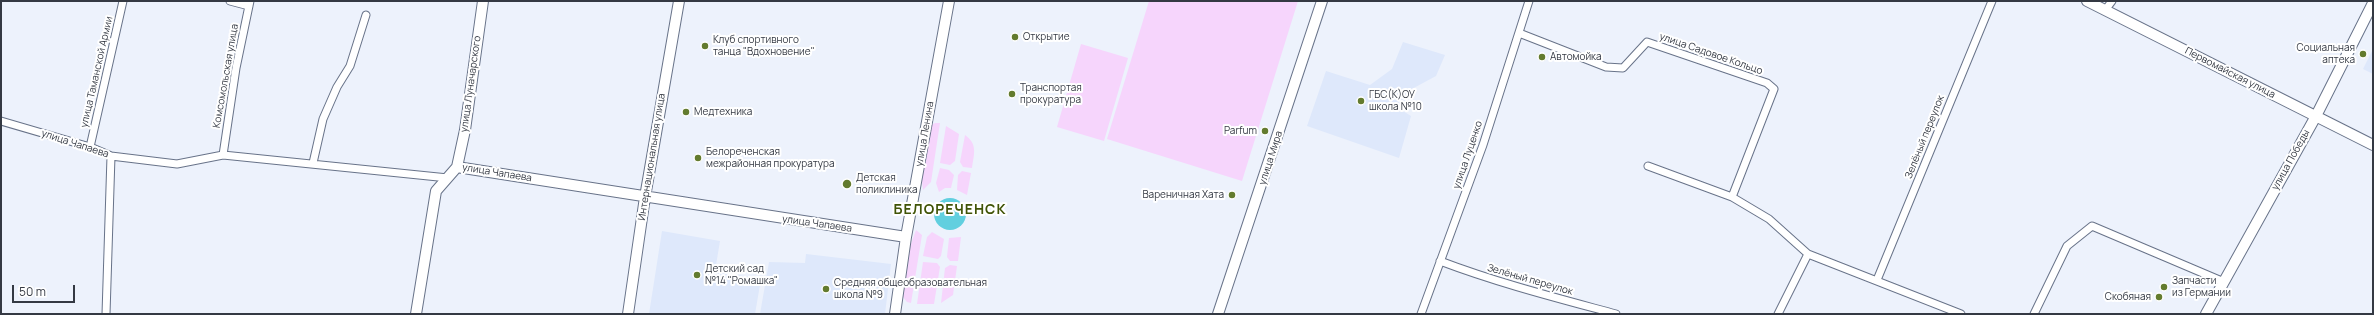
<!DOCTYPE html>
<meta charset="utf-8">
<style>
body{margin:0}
#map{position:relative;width:2374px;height:315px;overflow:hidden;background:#edf2fc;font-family:Manrope,sans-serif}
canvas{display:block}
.frame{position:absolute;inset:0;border:2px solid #343943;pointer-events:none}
.scale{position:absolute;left:12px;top:285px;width:63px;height:18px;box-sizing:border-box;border:2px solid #343943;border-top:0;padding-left:5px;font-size:12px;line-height:14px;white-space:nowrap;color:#343943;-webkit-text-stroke:3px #fff;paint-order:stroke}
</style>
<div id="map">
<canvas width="2374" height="315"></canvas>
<div class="frame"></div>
<div class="scale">50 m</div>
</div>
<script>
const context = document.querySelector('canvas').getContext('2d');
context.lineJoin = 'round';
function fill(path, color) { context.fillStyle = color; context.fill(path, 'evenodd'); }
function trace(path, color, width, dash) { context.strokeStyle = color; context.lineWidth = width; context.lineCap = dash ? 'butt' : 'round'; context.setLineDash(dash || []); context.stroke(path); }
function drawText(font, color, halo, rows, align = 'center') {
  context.font = font + ' Manrope,sans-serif'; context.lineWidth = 4; context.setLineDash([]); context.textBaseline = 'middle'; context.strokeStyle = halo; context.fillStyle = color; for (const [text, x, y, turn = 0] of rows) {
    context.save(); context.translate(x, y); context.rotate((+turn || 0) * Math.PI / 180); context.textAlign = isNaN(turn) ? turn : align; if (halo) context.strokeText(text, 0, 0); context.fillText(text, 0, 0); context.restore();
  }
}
fill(new Path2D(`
 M 1403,42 L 1445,55 L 1436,76 L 1410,90 L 1403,111 L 1411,116 L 1399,158 L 1307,126 L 1326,71 L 1370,85 L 1392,69 Z
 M 2373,49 L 2373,74 L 2363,69 Z
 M 662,231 L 720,241 L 715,271 L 761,279 L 755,314 L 649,314 Z
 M 806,254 L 891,264 L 885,314 L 760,314 L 769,262 L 805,263 Z`), '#dee8fb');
fill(new Path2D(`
 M 1149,1 L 1298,1 L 1242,181 L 1107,139 Z
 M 1081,44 L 1128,58 L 1104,141 L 1057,127 Z
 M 935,123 L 940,123 L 931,182 L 923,190 L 921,173 L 930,126 Z
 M 946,126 L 959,134 L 955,161 L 950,165 L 940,163 Z
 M 965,135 C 978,144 974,154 972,168 L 963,167 L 960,162 Z
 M 940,168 L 949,170 L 954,175 L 951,188 L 945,188 L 939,192 L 936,183 Z
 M 962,171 L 971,173 L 967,195 L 957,190 L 958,175 Z
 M 916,230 L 922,235 L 911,303 L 907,302 L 903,297 L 908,252 Z
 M 932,232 L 944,239 L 941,256 L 938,259 L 923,256 L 927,237 Z
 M 961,237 L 958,261 L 950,261 L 947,257 L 949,238 Z
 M 923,262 L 937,263 L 940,267 L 934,304 L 917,304 Z
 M 950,265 L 957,266 L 953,295 L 941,303 L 945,268 Z`), '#f6d5fc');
fill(new Path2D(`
 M934 214a16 16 0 1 1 32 0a16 16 0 1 1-32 0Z`), '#61cfdf');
const street = new Path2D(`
 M 230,1 L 249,6
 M 2106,9 L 2112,1
 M 1519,33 L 1606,67 L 1623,68 L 1647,42 L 1767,83 L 1774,89 L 1732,197
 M 1,121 L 90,147 L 111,156 L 177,164 L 223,155 L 448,178
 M 90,147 L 123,1
 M 223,155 L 236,68 L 250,1
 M 313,163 L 323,119 L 337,87 L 350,66 L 366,15
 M 1648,166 L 1732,197 L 1769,219 L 1808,254 L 1961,314
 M 1440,261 C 1498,283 1557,298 1616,314
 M 1877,280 L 1992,1
 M 106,314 L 111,156
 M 1421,314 L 1483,145 L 1529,1
 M 1778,314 L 1808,254
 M 2034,314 L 2067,246 L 2092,226 L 2224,282`);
const secondary = new Path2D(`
 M 2087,1 L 2373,145
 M 457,167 L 906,237
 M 457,167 L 465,130 L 483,1
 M 416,314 L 436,191 L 457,167
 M 628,314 L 645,197 L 679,1
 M 895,314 L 906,237 L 949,1
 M 1218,314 L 1322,1
 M 2206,314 L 2316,116 L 2373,3`);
trace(street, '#687389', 9);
trace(secondary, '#687389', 12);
trace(street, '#fff', 7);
trace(secondary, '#fff', 10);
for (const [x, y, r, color] of [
 [1015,37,4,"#637b2e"],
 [705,46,4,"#637b2e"],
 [2363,54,4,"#637b2e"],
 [1542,57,4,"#637b2e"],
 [1012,94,4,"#637b2e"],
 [1361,101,4,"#637b2e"],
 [686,112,4,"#637b2e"],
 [1265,131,4,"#637b2e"],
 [698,158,4,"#637b2e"],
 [847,184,5,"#637b2e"],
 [1232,195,4,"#637b2e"],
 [697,275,4,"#637b2e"],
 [2164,287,4,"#637b2e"],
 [826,289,4,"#637b2e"],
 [2159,297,4,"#637b2e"]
]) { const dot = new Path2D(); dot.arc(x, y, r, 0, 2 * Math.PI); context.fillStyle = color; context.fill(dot); trace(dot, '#fff', 1.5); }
drawText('10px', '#343943', '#fff', [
 ["Открытие",1023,37],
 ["Клуб спортивного",713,40],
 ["танца \"Вдохновение\"",713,52],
 ["Социальная",2355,48,"right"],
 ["аптека",2355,60,"right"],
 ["Автомойка",1550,57],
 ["Транспортая",1020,88],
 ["прокуратура",1020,100],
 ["ГБС(К)ОУ",1369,95],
 ["школа №10",1369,107],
 ["Медтехника",694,112],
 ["Parfum",1257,131,"right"],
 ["Белореченская",706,152],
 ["межрайонная прокуратура",706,164],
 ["Детская",856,178],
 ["поликлиника",856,190],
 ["Вареничная Хата",1224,195,"right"],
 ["Детский сад",705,269],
 ["№14 \"Ромашка\"",705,281],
 ["Запчасти",2172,281],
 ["из Германии",2172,293],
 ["Средняя общеобразовательная",834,283],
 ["школа №9",834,295],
 ["Скобяная",2151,297,"right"]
], 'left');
drawText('10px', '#343943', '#fff', [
 ["улица Садовое Кольцо",1711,54,19],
 ["улица Таманской Армии",97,72,-77],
 ["Первомайская улица",2230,73,27],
 ["Комсомольская улица",226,76,-80],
 ["улица Луначарского",471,84,-82],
 ["улица Ленина",925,134,-80],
 ["Зелёный переулок",1925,137,-68],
 ["улица Чапаева",75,144,18],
 ["улица Луценко",1468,155,-71],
 ["Интернациональная улица",652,157,-81],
 ["улица Мира",1271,158,-72],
 ["улица Победы",2291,160,-61],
 ["улица Чапаева",497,173,9],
 ["улица Чапаева",817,224,8],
 ["Зелёный переулок",1530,280,16]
]);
context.letterSpacing = '1px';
drawText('bold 14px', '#405407', '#fff', [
 ["БЕЛОРЕЧЕНСК",950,210]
]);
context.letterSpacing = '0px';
</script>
